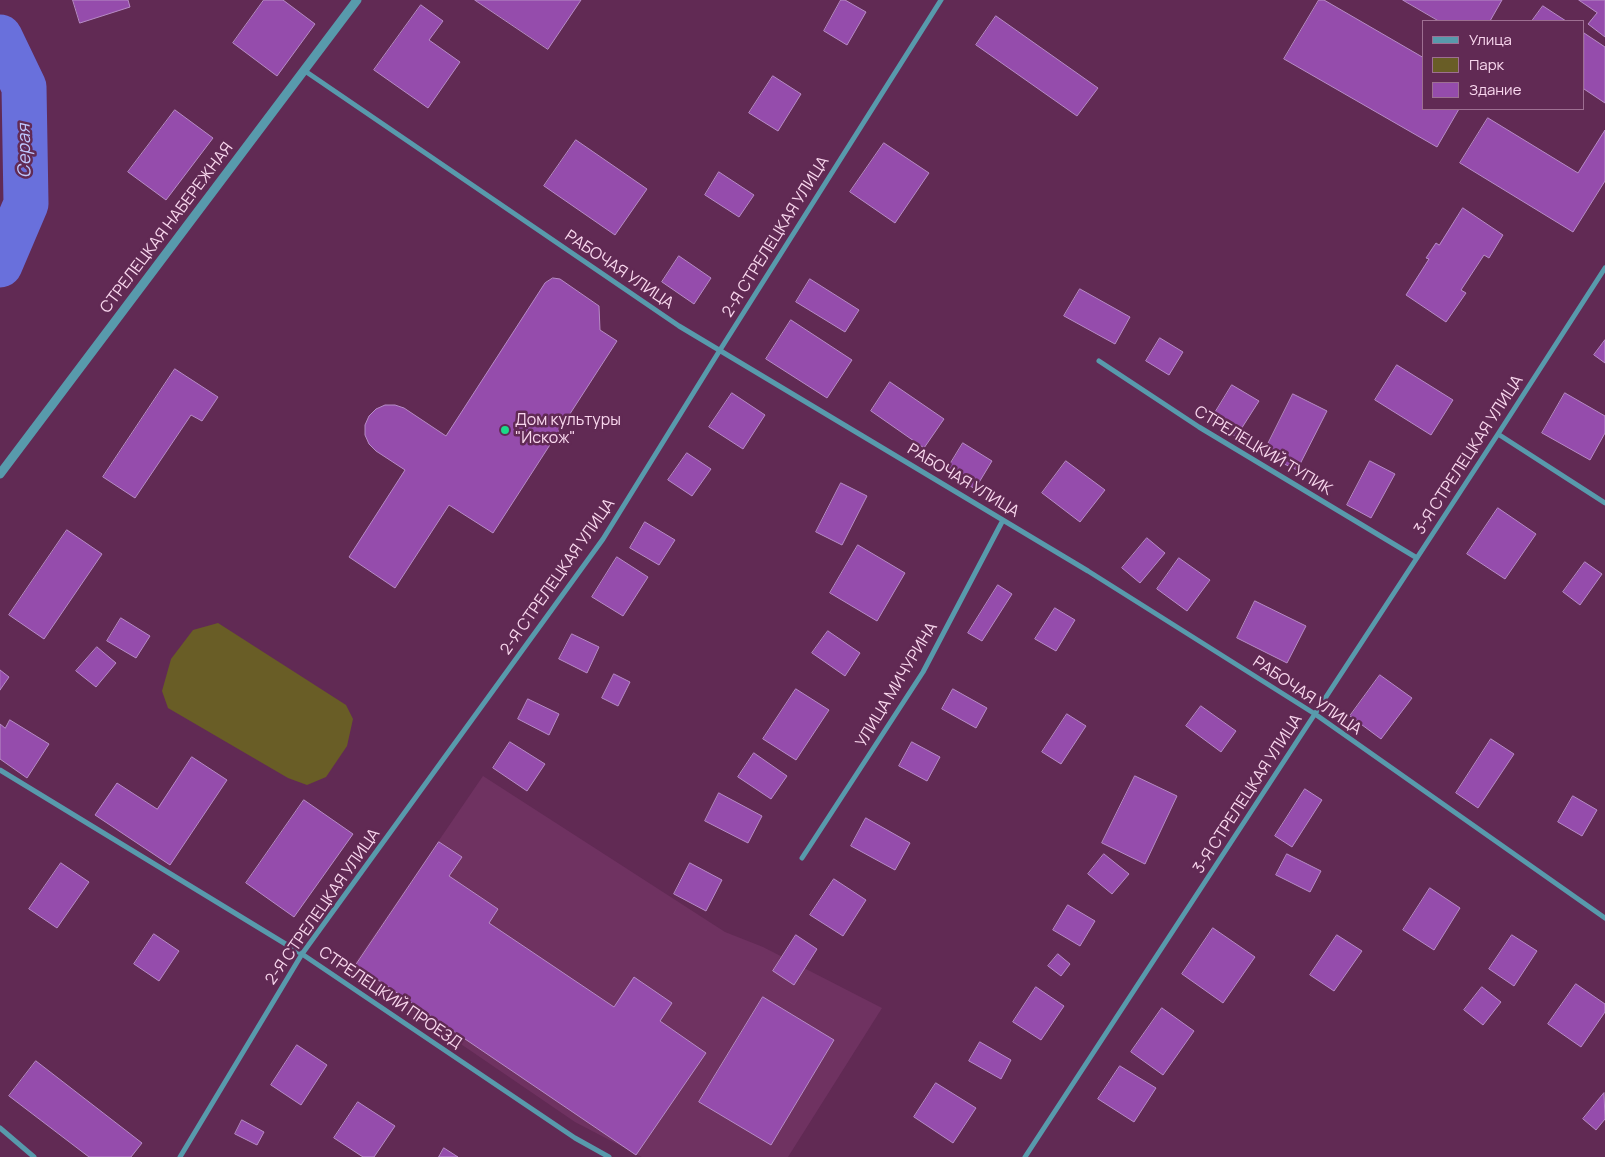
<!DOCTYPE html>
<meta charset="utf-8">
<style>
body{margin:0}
#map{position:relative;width:1605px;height:1157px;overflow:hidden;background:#612a54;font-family:Manrope,sans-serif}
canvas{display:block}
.legend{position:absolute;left:1422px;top:20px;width:162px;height:90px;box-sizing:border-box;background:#612a54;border:1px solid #9e6f92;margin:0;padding:6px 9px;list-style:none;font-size:15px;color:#f9d7ee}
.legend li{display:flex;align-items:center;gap:10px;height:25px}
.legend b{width:25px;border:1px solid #9e6f92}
</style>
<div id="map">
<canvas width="1605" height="1157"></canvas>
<ul class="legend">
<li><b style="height:6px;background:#589aac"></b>Улица</li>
<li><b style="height:14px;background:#695d26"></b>Парк</li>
<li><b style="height:14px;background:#954cac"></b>Здание</li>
</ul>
</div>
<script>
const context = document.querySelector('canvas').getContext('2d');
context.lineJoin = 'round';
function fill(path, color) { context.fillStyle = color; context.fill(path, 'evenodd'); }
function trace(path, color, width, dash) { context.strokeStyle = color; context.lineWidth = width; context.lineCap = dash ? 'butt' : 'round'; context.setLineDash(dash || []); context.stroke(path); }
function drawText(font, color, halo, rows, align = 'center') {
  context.font = font + ' Manrope,sans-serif'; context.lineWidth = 5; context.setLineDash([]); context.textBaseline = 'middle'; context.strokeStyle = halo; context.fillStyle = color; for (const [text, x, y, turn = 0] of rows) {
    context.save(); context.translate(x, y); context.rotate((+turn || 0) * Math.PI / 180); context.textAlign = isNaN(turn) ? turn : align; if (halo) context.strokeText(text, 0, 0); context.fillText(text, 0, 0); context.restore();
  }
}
fill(new Path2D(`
 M 483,776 L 725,932 L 763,947 L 882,1008 L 788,1157 L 642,1157 L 575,1122 L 351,969 Z`), '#6f3261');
fill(new Path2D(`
 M 218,623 L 346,705 L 353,719 L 347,746 L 326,777 L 307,785 L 288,778 L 168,708 L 162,691 L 171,659 L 193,630 Z`), '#695d26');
trace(new Path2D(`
 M 0,37 L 24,87 L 26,204 L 0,265`), '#6970dc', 45);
const building = new Path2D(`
 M 73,0 L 128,0 L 130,7 L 80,23 Z
 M 264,0 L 283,0 L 315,24 L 277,76 L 233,43 Z
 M 475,0 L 581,0 L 548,49 Z
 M 841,0 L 845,0 L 866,12 L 847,45 L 824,31 Z
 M 1319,0 L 1324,0 L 1424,58 L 1424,109 L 1459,109 L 1437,147 L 1284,59 Z
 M 1403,0 L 1502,0 L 1490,21 L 1439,21 Z
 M 1579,0 L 1605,0 L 1605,37 L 1588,24 L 1597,13 Z
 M 421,5 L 443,21 L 429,40 L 460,62 L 428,108 L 374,70 Z
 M 1543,6 L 1566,21 L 1532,21 Z
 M 996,16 L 1098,88 L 1077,116 L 976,45 Z
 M 1584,33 L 1605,47 L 1605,103 L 1584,89 Z
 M 773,76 L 801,94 L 778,131 L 749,113 Z
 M 175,110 L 213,138 L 166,200 L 128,172 Z
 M 1488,118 L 1578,173 L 1605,130 L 1605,181 L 1573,232 L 1460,163 Z
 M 576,140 L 647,189 L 615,235 L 544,186 Z
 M 884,143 L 929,173 L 895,223 L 850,192 Z
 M 719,172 L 754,195 L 739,217 L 705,195 Z
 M 1463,208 L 1503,235 L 1489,258 L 1484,255 L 1461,290 L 1466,293 L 1446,322 L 1406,295 L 1429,259 L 1426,258 L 1436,243 L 1439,245 Z
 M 679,256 L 711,278 L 694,304 L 662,282 Z
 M 553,278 L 560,279 L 599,306 L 600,330 L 617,341 L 493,533 L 449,505 L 395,588 L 349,557 L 405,470 L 376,451 L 369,444 L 365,435 L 365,425 L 369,416 L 376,409 L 385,405 L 395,405 L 404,408 L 446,436 L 545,283 Z
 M 810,279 L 859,310 L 845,332 L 796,302 Z
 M 1080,289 L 1130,317 L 1115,344 L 1064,316 Z
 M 791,320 L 852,360 L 827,398 L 766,359 Z
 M 1160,338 L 1183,352 L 1169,375 L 1146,361 Z
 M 1605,340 L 1605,363 L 1594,355 Z
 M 1397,365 L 1453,400 L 1431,435 L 1375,400 Z
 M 175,369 L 218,397 L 202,421 L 191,415 L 135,498 L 103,477 Z
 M 890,382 L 944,419 L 924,448 L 871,411 Z
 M 1232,385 L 1259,401 L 1236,437 L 1210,421 Z
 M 732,393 L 765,415 L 743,449 L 709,427 Z
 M 1565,393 L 1605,416 L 1605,433 L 1590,460 L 1542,433 Z
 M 1293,394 L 1327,411 L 1297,470 L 1263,454 Z
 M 963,443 L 992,461 L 975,489 L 946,471 Z
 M 687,453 L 711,469 L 692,496 L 668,480 Z
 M 1066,461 L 1105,490 L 1080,522 L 1042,493 Z
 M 1370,461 L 1395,474 L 1371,518 L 1347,505 Z
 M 841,483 L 867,496 L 842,545 L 816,532 Z
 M 1498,508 L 1536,534 L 1505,579 L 1467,554 Z
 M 645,522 L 675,540 L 659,565 L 630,548 Z
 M 67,530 L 102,554 L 44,639 L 9,615 Z
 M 1147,538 L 1165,553 L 1140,583 L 1122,568 Z
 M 858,545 L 905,573 L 877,621 L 830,593 Z
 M 617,557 L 648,577 L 623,616 L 592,597 Z
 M 1179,558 L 1210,580 L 1187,611 L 1157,589 Z
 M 1585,562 L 1602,574 L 1580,605 L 1563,592 Z
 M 998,585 L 1012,594 L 982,641 L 968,633 Z
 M 1255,601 L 1306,626 L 1287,663 L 1237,638 Z
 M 1055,608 L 1075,620 L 1056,651 L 1035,639 Z
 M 121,618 L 150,636 L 136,658 L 107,641 Z
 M 828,631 L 860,653 L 845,676 L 812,653 Z
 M 572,634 L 599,647 L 587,673 L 559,659 Z
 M 97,647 L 116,663 L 96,687 L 76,671 Z
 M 0,670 L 9,677 L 0,690 Z
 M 614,674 L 630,682 L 618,706 L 602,698 Z
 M 1380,675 L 1412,698 L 1381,739 L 1350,716 Z
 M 796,689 L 829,710 L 796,760 L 763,739 Z
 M 953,689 L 987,708 L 976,728 L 942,709 Z
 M 528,699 L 559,714 L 549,735 L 518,719 Z
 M 1201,706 L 1236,731 L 1221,752 L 1186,726 Z
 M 1067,714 L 1086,726 L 1061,764 L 1042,752 Z
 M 10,720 L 49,744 L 27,778 L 0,759 L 0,724 L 5,728 Z
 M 1491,739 L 1514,754 L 1478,808 L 1456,793 Z
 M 510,742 L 545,764 L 527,791 L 493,768 Z
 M 912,742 L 940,757 L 927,781 L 899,766 Z
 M 754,753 L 787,776 L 771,799 L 738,777 Z
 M 192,757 L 227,780 L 170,865 L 95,815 L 117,783 L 157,809 Z
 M 1135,776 L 1177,796 L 1145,864 L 1102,843 Z
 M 1305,789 L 1322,800 L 1292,847 L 1275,836 Z
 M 719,793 L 762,816 L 748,843 L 705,821 Z
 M 1573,796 L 1597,810 L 1582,836 L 1558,822 Z
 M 304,800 L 353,834 L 294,917 L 246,883 Z
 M 866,818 L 910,843 L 895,870 L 851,846 Z
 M 439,842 L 462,857 L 449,876 L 498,909 L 489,923 L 614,1007 L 634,977 L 672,1003 L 660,1021 L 706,1053 L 636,1155 L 356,965 Z
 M 1104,854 L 1129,874 L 1112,894 L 1088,874 Z
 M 1287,854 L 1321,871 L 1310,892 L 1276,875 Z
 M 61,863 L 89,882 L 57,928 L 29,909 Z
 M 690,863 L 722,880 L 706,911 L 674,894 Z
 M 834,879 L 866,900 L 843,936 L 810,915 Z
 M 1430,888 L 1460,908 L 1434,950 L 1403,930 Z
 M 1068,905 L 1095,921 L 1080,946 L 1053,930 Z
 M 1213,928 L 1255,957 L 1223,1003 L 1182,974 Z
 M 154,934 L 179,951 L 159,981 L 134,964 Z
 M 796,935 L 817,949 L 794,985 L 773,971 Z
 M 1337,935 L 1362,951 L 1334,991 L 1310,975 Z
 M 1512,935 L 1537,951 L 1514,986 L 1489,969 Z
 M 1058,954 L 1070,964 L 1061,976 L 1048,966 Z
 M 1576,984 L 1605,1004 L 1605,1012 L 1581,1047 L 1548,1024 Z
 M 1036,987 L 1064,1006 L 1041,1040 L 1013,1022 Z
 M 1482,987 L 1501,1002 L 1483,1025 L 1464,1010 Z
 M 763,997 L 834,1040 L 771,1145 L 699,1102 Z
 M 1162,1008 L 1194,1031 L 1163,1075 L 1131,1052 Z
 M 980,1042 L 1011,1060 L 1001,1079 L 969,1061 Z
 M 297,1045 L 327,1065 L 301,1105 L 271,1085 Z
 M 36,1061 L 142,1143 L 131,1157 L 89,1157 L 9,1096 Z
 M 1120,1066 L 1156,1088 L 1134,1122 L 1098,1099 Z
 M 936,1083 L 976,1108 L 953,1143 L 914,1117 Z
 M 1604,1093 L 1605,1119 L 1596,1130 L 1583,1119 Z
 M 358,1102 L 395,1126 L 374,1157 L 363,1157 L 334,1138 Z
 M 242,1120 L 264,1132 L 257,1145 L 235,1134 Z
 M 444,1148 L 458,1157 L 439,1157 Z`);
fill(building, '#954cac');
trace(building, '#b78bc6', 1);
trace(new Path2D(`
 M 305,71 L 679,326 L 1088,571 L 1315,714 L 1605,918
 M 1099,361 L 1199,427 L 1417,558
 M 1498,434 L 1605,503
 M 0,770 L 302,954 L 575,1138 L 609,1157
 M 802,858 L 923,672 L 1003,520
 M 0,1128 L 34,1157
 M 180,1157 L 302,954 L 603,539 L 720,350 L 941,0
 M 1025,1157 L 1498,434 L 1605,268`), '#589aac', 5);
trace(new Path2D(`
 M 0,474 L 357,0`), '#589aac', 9);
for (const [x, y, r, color] of [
 [505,430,5,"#1cd988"]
]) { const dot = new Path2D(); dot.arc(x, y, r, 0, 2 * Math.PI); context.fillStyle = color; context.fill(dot); trace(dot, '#612a54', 2); }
drawText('16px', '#f9d7ee', '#612a54', [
 ["СТРЕЛЕЦКАЯ НАБЕРЕЖНАЯ",167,228,-53],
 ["2-Я СТРЕЛЕЦКАЯ УЛИЦА",776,237,-58],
 ["РАБОЧАЯ УЛИЦА",619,270,34],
 ["СТРЕЛЕЦКИЙ ТУПИК",1263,451,31],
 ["3-Я СТРЕЛЕЦКАЯ УЛИЦА",1469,455,-57],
 ["РАБОЧАЯ УЛИЦА",963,481,31],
 ["2-Я СТРЕЛЕЦКАЯ УЛИЦА",558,577,-55],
 ["УЛИЦА МИЧУРИНА",897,685,-59],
 ["РАБОЧАЯ УЛИЦА",1307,696,34],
 ["3-Я СТРЕЛЕЦКАЯ УЛИЦА",1248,794,-57],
 ["2-Я СТРЕЛЕЦКАЯ УЛИЦА",323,907,-55],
 ["СТРЕЛЕЦКИЙ ПРОЕЗД",390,998,34]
]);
drawText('16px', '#f9d7ee', '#612a54', [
 ["Дом культуры",515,421],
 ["\"Искож\"",515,439]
], 'left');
drawText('italic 18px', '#bec7fd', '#612a54', [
 ["Серая",25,151,-91]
]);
</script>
